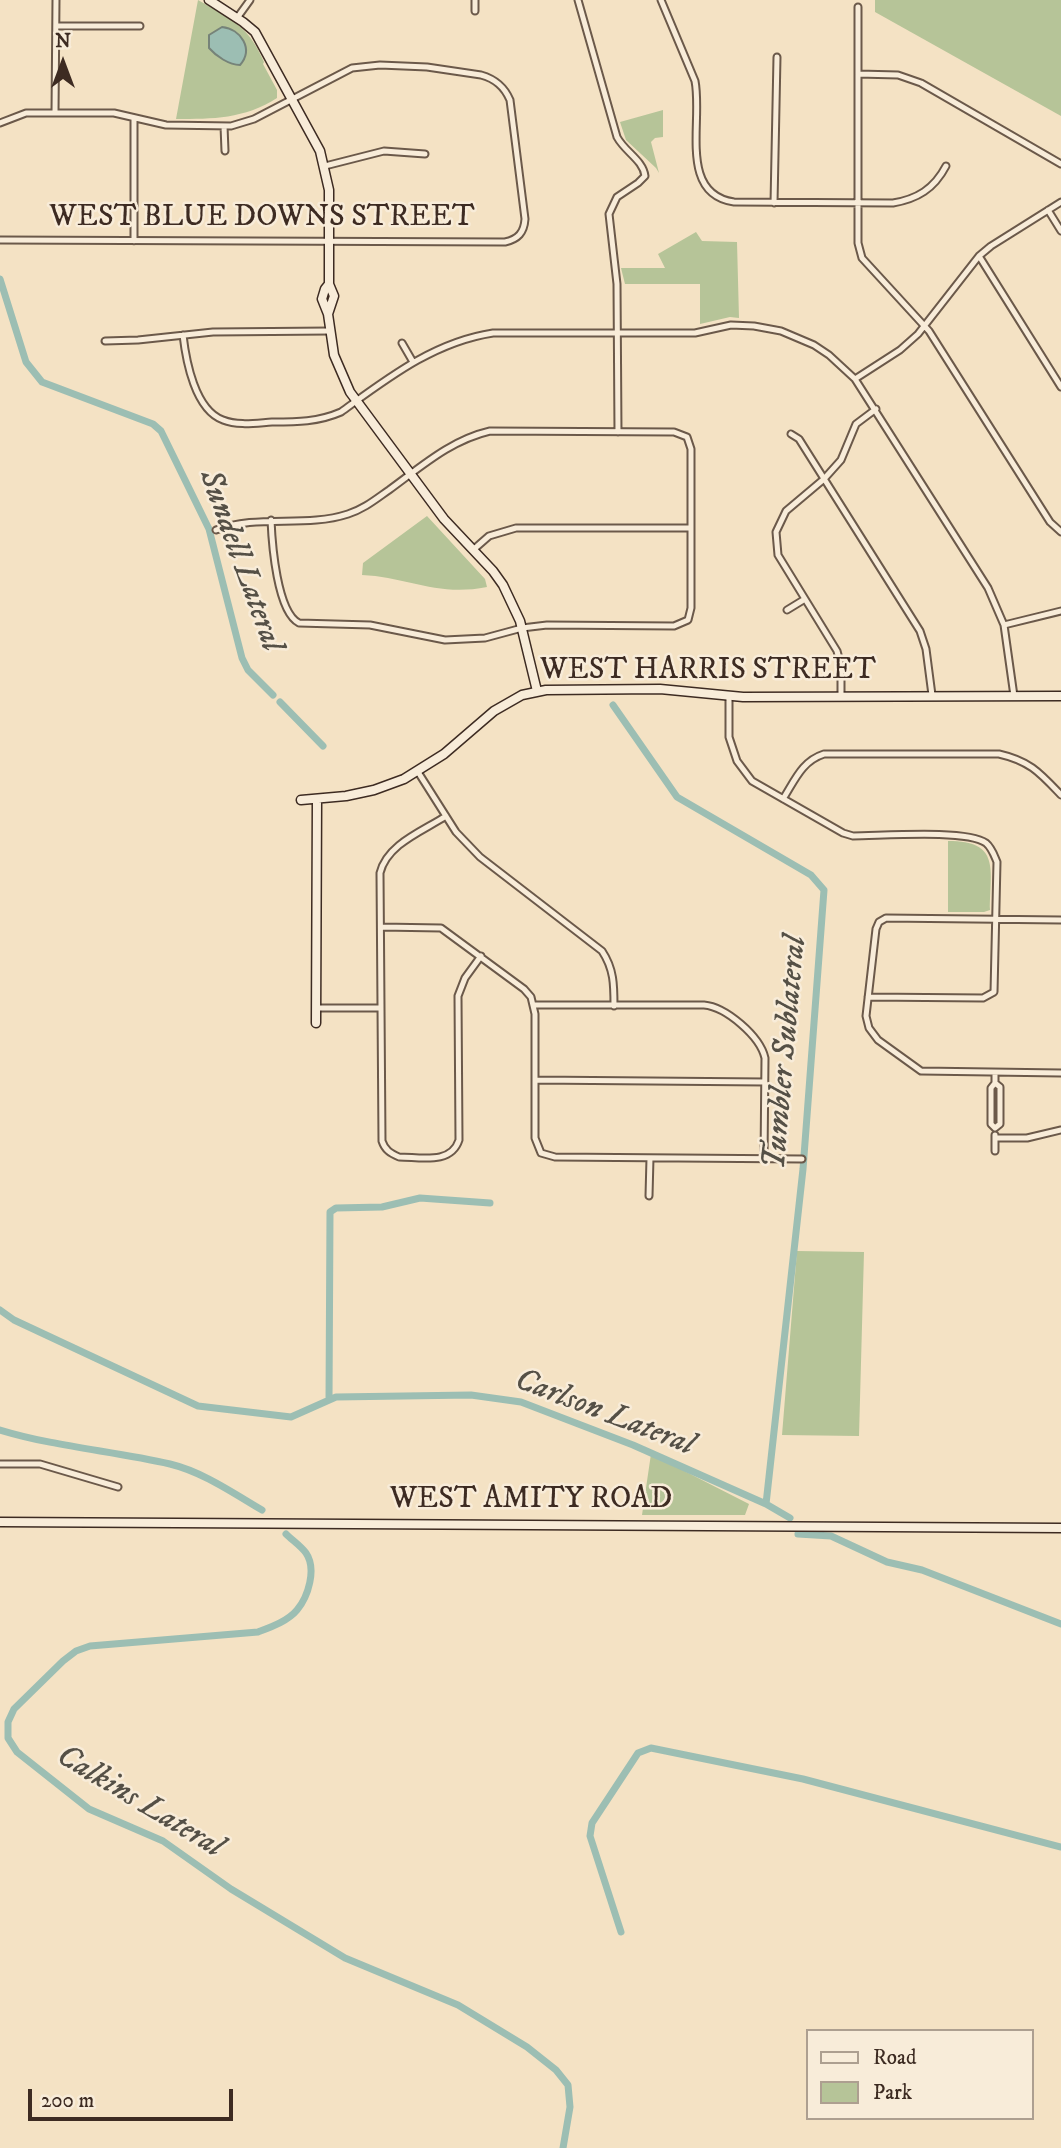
<!DOCTYPE html>
<style>
body{margin:0}
#map{position:relative;width:1061px;height:2148px;overflow:hidden;background:#f4e2c4;font-family:"IM FELL DW Pica",serif}
canvas{display:block}
.legend{position:absolute;left:806px;top:2029px;width:228px;height:91px;box-sizing:border-box;background:#f8ecd9;border:2px solid #ad9f90;margin:0;padding:9px 12px;list-style:none;font-size:21px;color:#3d2b22}
.legend li{display:flex;align-items:center;gap:14px;height:35px}
.legend b{width:35px;border:2px solid #ad9f90}
.north{position:absolute;left:28px;top:28px;width:70px;height:70px;-webkit-text-stroke:5px #f8ecd9;paint-order:stroke;rotate:0deg;font-size:19px;font-weight:700;line-height:28px;text-align:center;color:#3d2b22}
.north::after{content:'';display:block;margin:auto;width:24px;height:32px;background:#3d2b22;clip-path:polygon(50% 0,100% 100%,50% 72%,0 100%)}
.scale{position:absolute;left:28px;top:2089px;width:205px;height:32px;box-sizing:border-box;border:4px solid #3d2b22;border-top:0;padding-left:9px;font-size:21px;line-height:24px;white-space:nowrap;color:#3d2b22;-webkit-text-stroke:5px #f8ecd9;paint-order:stroke}
</style>
<div id="map">
<canvas width="1061" height="2148"></canvas>
<ul class="legend">
<li><b style="height:9px;background:#f8ecd9"></b>Road</li>
<li><b style="height:19px;background:#b6c498"></b>Park</li>
</ul>
<div class="north">N</div>
<div class="scale">200 m</div>
</div>
<script>
const context = document.querySelector('canvas').getContext('2d');
context.lineJoin = 'round';
function fill(path, color) { context.fillStyle = color; context.fill(path, 'evenodd'); }
function trace(path, color, width, dash) { context.strokeStyle = color; context.lineWidth = width; context.lineCap = dash ? 'butt' : 'round'; context.setLineDash(dash || []); context.stroke(path); }
function drawText(font, color, halo, rows, align = 'center') {
  context.font = font + ' "IM FELL DW Pica",serif'; context.lineWidth = 5; context.setLineDash([]); context.textBaseline = 'middle'; context.strokeStyle = halo; context.fillStyle = color; for (const [text, x, y, turn = 0] of rows) {
    context.save(); context.translate(x, y); context.rotate((+turn || 0) * Math.PI / 180); context.textAlign = isNaN(turn) ? turn : align; if (halo) context.strokeText(text, 0, 0); context.fillText(text, 0, 0); context.restore();
  }
}
fill(new Path2D(`
 M 198,0 C 232,20 248,25 264,62 L 263,64 L 277,90 L 277,98 C 244,119 213,119 176,119 Z
 M 875,0 L 1061,0 L 1061,116 L 875,12 Z
 M 663,110 L 663,137 L 655,138 L 651,142 L 659,173 L 656,168 L 626,140 L 620,122 Z
 M 696,232 L 702,241 L 737,242 L 739,318 L 730,317 L 700,324 L 700,284 L 625,284 L 621,268 L 665,268 L 658,254 Z
 M 427,516 L 485,579 L 487,587 C 437,597 408,577 362,575 L 363,563 Z
 M 948,841 C 1001,841 990,869 990,910 L 984,912 L 948,912 Z
 M 797,1251 L 864,1252 L 859,1436 L 782,1435 Z
 M 651,1454 L 749,1504 L 745,1515 L 642,1515 Z`), '#b6c498');
const water = new Path2D(`
 M 222,27 C 241,29 254,49 240,65 C 229,65 216,56 209,48 L 209,35 Z`);
fill(water, '#9cbeb3');
trace(water, '#768379', 2);
trace(new Path2D(`
 M 0,279 L 26,362 L 42,382 L 153,424 L 161,431 L 209,529 L 242,658 L 248,670 L 273,695
 M 280,702 L 323,746
 M 613,705 L 677,797 L 811,875 L 824,890 L 803,1169 L 766,1504
 M 0,1310 L 14,1320 L 198,1406 L 291,1417 L 336,1397 L 471,1395 L 521,1402 L 633,1445 L 766,1504 L 790,1518
 M 329,1400 L 330,1212 L 336,1208 L 382,1207 L 420,1198 L 490,1203
 M 0,1430 C 56,1447 114,1451 170,1464 C 203,1472 233,1493 262,1510
 M 286,1534 C 292,1540 301,1546 306,1553 C 317,1569 308,1597 297,1610 C 288,1621 271,1627 258,1632 L 90,1646 L 76,1651 L 63,1661 L 14,1709 L 8,1722 L 8,1738 L 17,1752 L 89,1809 L 163,1841 L 231,1889 L 345,1958 L 458,2005 L 527,2047 L 556,2070 L 568,2085 L 570,2107 L 563,2148
 M 798,1534 L 831,1536 L 887,1562 L 922,1570 L 1061,1624
 M 621,1932 L 590,1836 L 592,1823 L 638,1753 L 651,1748 L 803,1779 L 1061,1847`), '#9cbeb3', 7);
const street = new Path2D(`
 M 475,0 L 475,11
 M 578,0 L 617,137 C 625,152 643,160 645,176 L 638,183 L 617,197 L 609,214 L 617,284 L 618,432
 M 661,0 L 695,81 C 703,121 678,194 734,202 L 893,203 C 917,199 934,189 946,166
 M 858,7 L 858,243 L 862,258 L 929,331 L 1050,522 L 1061,532
 M 237,18 L 250,0
 M 56,26 L 140,26
 M 858,74 L 898,75 L 921,83 L 1061,164
 M 55,113 L 56,0
 M 0,123 L 26,113 L 114,113 L 166,125 L 231,126 L 254,119 L 352,68 L 380,65 L 427,67 L 481,75 C 495,79 504,86 510,100 L 525,219 C 524,233 518,239 505,242 L 0,240
 M 224,126 L 225,151
 M 325,166 L 384,151 L 425,154
 M 774,203 L 777,57
 M 1048,210 L 1061,231
 M 134,241 L 134,118
 M 979,256 L 1061,387
 M 183,335 C 186,361 195,410 223,420 C 238,426 256,423 272,422 C 297,422 318,422 341,412 C 388,378 434,342 493,333 L 695,333 L 731,325 L 754,326 L 781,331 L 814,345 L 829,355 L 855,379 L 988,588 L 1004,625 L 1014,696
 M 105,341 L 138,340 L 213,332 L 330,331
 M 402,343 L 413,362
 M 855,379 L 900,350 L 918,334 L 979,256 L 991,246 L 1061,202
 M 791,434 L 799,439 L 920,631 L 926,649 L 932,695
 M 216,530 C 258,514 305,528 348,514 C 364,509 376,499 389,490 C 422,466 451,440 490,431 L 674,432 L 687,437 L 691,449 L 691,608 L 688,620 L 674,626 L 547,625 L 522,628 L 485,638 L 445,640 L 370,625 L 299,623 C 277,612 272,544 271,520
 M 473,550 L 489,536 L 516,528 L 690,528
 M 787,610 L 805,599
 M 1004,625 L 1061,611
 M 841,695 L 841,666 L 837,651 L 778,555 L 776,532 L 786,511 L 824,479 L 841,460 L 856,424 L 876,409
 M 729,697 L 729,737 L 737,761 L 752,781 L 843,833 L 853,836 C 881,836 966,829 986,843 C 992,848 994,855 997,862 L 994,992 L 983,998 L 868,997
 M 418,772 L 456,832 L 480,857 L 602,951 C 614,969 614,985 614,1006
 M 783,799 C 795,780 802,761 824,754 L 999,754 C 1030,761 1040,773 1061,795
 M 446,816 C 423,831 387,844 380,873 L 382,1141 C 385,1150 390,1153 399,1157 C 420,1157 451,1165 459,1140 L 458,996 L 465,978 L 481,956
 M 1061,920 L 886,918 L 879,922 L 876,929 L 866,1016 L 869,1028 L 878,1040 L 921,1071 L 1061,1073
 M 381,927 L 441,928 L 524,989 L 531,997 L 535,1014 L 535,1138 L 541,1153 L 555,1157 L 802,1159
 M 534,1005 L 704,1005 C 726,1007 760,1036 765,1058 L 764,1159
 M 317,1008 L 381,1008
 M 995,1073 L 995,1083 L 991,1088 L 991,1124 L 995,1128 L 1000,1124 L 1000,1087 L 995,1083
 M 535,1080 L 765,1082
 M 995,1135 L 995,1151
 M 995,1138 L 1027,1138 L 1061,1130
 M 649,1196 L 650,1158
 M 0,1464 L 40,1464 L 118,1487`);
const secondary = new Path2D(`
 M 209,0 L 243,22 L 255,32 L 320,151 L 329,190 L 329,284 L 334,296 L 328,314
 M 329,284 L 325,289 L 322,299 L 328,314 L 334,355 L 350,392 L 444,519 L 493,571 L 503,585 L 520,621 L 537,691
 M 301,800 L 346,796 L 374,790 L 404,779 L 444,754 L 494,711 L 522,695 L 546,690 L 660,689 L 743,697 L 1061,696
 M 316,1023 L 317,799
 M 0,1522 L 1061,1528`);
trace(street, '#6b594a', 9);
trace(secondary, '#3d2b22', 11);
trace(street, '#f8ecd9', 5);
trace(secondary, '#f8ecd9', 8);
drawText('30px', '#3d2b22', '#f8ecd9', [
 ["WEST BLUE DOWNS STREET",262,219],
 ["WEST HARRIS STREET",708,672],
 ["WEST AMITY ROAD",531,1501]
]);
drawText('italic 32px', '#555046', '#f8ecd9', [
 ["Sundell Lateral",239,561,70],
 ["Tumbler Sublateral",787,1053,-85],
 ["Carlson Lateral",604,1414,21],
 ["Calkins Lateral",139,1803,31]
]);
</script>
